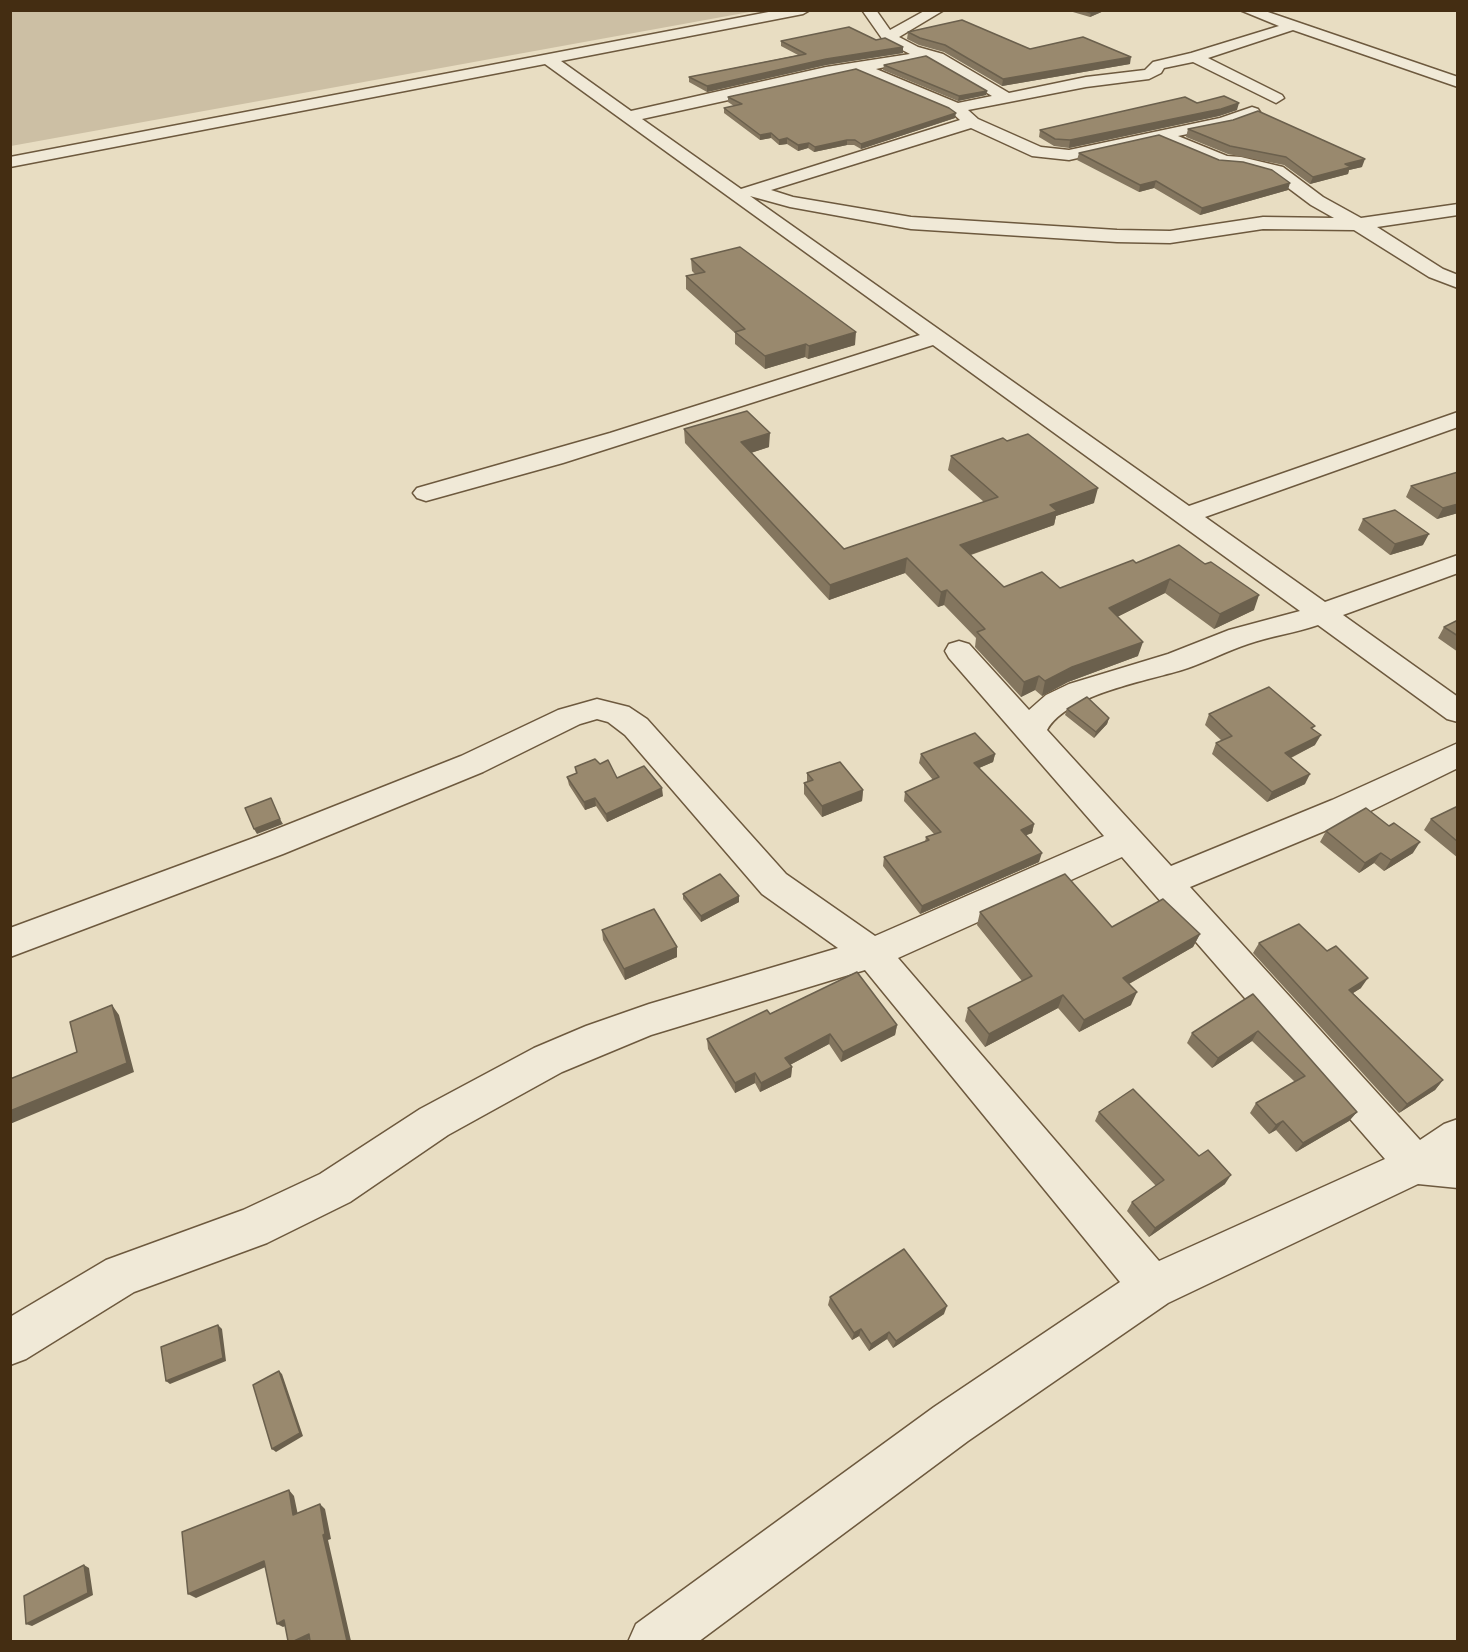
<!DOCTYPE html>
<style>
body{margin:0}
#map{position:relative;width:1468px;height:1652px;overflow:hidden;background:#e8ddc2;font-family:"Old Standard TT",serif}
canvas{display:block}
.frame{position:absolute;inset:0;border:12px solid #442d12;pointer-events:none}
</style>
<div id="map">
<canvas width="1468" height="1652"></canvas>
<div class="frame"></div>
</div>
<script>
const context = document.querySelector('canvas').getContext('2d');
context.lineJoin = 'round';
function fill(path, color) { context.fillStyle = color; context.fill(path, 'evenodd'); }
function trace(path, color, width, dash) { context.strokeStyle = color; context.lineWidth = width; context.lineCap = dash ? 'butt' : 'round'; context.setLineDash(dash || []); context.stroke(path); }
fill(new Path2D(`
 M 11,10 L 755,10 L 755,11 L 11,146 Z`), '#ccbfa4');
const minor = new Path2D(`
 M 779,10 L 810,10 L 803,14 L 561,61 L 631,111 L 826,67 L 910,54 L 883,40 L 862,10 L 876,10 L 890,30 L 926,10 L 944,10 L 899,37 L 918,47 L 943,54 L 1009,93 L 1086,77 L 1145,70 L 1153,62 L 1191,53 L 1279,26 L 1240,10 L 1262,10 L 1458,77 L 1458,87 L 1293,30 L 1208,58 L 1282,95 L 1284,98 L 1276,103 L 1193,62 L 1164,68 L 1161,73 L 1149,79 L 1086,87 L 968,110 L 978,119 L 1041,147 L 1069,150 L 1220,118 L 1252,107 L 1258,109 L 1260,112 L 1258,115 L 1230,125 L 1178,136 L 1227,156 L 1241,157 L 1283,167 L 1323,197 L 1361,218 L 1458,204 L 1458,215 L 1377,227 L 1443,269 L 1458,275 L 1458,288 L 1429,277 L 1354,230 L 1263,229 L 1170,243 L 1117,242 L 911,229 L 790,207 L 750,196 L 1189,506 L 1458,412 L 1458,427 L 1205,517 L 1325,602 L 1458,555 L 1458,573 L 1343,615 L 1458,697 L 1458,722 L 1447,719 L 1318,625 C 1295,633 1271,636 1248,644 C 1227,651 1208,661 1188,668 C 1149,681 1068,693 1047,730 L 1171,866 L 1332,800 L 1458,743 L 1458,768 L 1356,818 L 1190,887 L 1420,1140 L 1444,1124 L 1458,1119 L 1458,1188 L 1418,1184 L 1168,1303 L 968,1441 L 698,1642 L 628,1642 L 636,1624 L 934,1407 L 1120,1282 L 865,970 L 651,1035 L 562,1072 L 448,1135 L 350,1202 L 267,1243 L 134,1292 L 26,1359 L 10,1365 L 10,1317 L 106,1260 L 243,1210 L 320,1174 L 420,1109 L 534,1048 L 586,1026 L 649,1004 L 838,948 L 762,894 L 625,735 L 608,722 L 597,719 L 580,724 L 483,772 L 283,854 L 10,957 L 10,928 L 259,836 L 461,756 L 558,710 L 597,699 L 629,707 L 647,719 L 786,874 L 875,936 L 1104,836 L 949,658 L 945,651 L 949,644 L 959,641 L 969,644 L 1029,710 L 1046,695 L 1069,684 L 1168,654 L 1229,630 L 1300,611 L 933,345 L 563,463 L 426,501 L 417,498 L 413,493 L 417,488 L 610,433 L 920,335 L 545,64 L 10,167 L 10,157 ZM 926,58 L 933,60 L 992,96 L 958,103 L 876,69 ZM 856,72 L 950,111 L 960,120 L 741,189 L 642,119 ZM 971,128 L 1032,156 L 1069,160 L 1158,140 L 1218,165 L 1241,167 L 1271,175 L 1311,205 L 1334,218 L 1263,217 L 1170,231 L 1117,230 L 911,217 L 793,197 L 771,190 ZM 1122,857 L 1385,1159 L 1159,1261 L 898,958 Z`);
trace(minor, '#6d593e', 3);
fill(minor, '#f0e9d7');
fill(new Path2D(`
 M 1066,10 L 1106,10 L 1090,17 Z
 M 908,32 L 1030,49 L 1130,64 L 1002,86 L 944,52 L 919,45 L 907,39 Z
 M 876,40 L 903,47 L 903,53 L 826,65 L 707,92 L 689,82 L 689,77 L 798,55 L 781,46 L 781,41 Z
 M 884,65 L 987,91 L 986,95 L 958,101 L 883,70 Z
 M 728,97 L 955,118 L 861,149 L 854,145 L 847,145 L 814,152 L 808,148 L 798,151 L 787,144 L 779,145 L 771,138 L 760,140 L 724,113 L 724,108 L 734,106 L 728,102 Z
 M 1197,103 L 1237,110 L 1219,116 L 1069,148 L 1054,146 L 1039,137 L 1040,130 Z
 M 1188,129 L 1362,167 L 1349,170 L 1348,174 L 1310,184 L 1284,165 L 1228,154 L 1186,137 Z
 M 1079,153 L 1288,190 L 1200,215 L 1154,188 L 1139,192 L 1077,160 Z
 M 691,259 L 855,345 L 808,359 L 805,357 L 765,369 L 735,344 L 735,333 L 686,289 L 686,276 L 695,274 L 692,271 Z
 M 684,429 L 769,447 L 751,453 L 844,549 L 984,502 L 948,470 L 951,456 L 1094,503 L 1056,516 L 1054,525 L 971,555 L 1004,587 L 1060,588 L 1136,563 L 1254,610 L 1214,629 L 1165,593 L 1117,617 L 1138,656 L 1068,682 L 1042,696 L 1035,690 L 1021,697 L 975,647 L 976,638 L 944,605 L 938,607 L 905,573 L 829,600 L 685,443 Z
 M 1458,472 L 1458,513 L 1437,519 L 1406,497 L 1411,486 Z
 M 1363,519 L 1423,545 L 1390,555 L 1358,530 Z
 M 1458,620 L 1458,652 L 1438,638 L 1444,627 Z
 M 1067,709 L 1109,718 L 1107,724 L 1094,738 L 1065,715 Z
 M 1209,714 L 1313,729 L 1315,745 L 1291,758 L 1305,784 L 1267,802 L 1212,754 L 1216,743 L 1222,741 L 1205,725 Z
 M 921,754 L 995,754 L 993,762 L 979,768 L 1034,824 L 1032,833 L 1026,835 L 1039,862 L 920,914 L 883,866 L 884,857 L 925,842 L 926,837 L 934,834 L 904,801 L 905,792 L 933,780 L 919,763 Z
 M 600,764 L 617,778 L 663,796 L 607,822 L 596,806 L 585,810 L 569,785 L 567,777 L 576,774 L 575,767 Z
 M 807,773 L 863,790 L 862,801 L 822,817 L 804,794 L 804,783 L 807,782 Z
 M 1458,806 L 1458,858 L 1424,830 L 1431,819 Z
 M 1326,831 L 1413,853 L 1384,871 L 1374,863 L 1359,873 L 1320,842 Z
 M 683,894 L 739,902 L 701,922 L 683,899 Z
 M 980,912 L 1112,927 L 1200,934 L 1193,947 L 1129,984 L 1131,1005 L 1079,1032 L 1058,1008 L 985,1047 L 965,1021 L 968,1008 L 1022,981 L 977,925 Z
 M 602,930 L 677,947 L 677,957 L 625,980 L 603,940 Z
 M 1259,943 L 1361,988 L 1353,993 L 1443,1080 L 1435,1090 L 1399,1113 L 1253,953 Z
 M 1253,994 L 1357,1112 L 1349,1121 L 1296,1152 L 1276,1130 L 1269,1134 L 1250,1113 L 1256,1103 L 1295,1082 L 1252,1041 L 1212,1068 L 1187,1043 L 1192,1033 Z
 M 770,1014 L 897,1025 L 895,1035 L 841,1062 L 829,1044 L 790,1065 L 792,1067 L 791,1077 L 760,1092 L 755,1083 L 735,1093 L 708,1049 L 707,1039 Z
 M 1099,1112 L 1225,1184 L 1149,1237 L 1127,1211 L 1132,1202 L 1156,1186 L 1095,1121 Z
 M 830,1297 L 944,1314 L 893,1348 L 887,1339 L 869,1351 L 859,1336 L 852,1340 L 828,1305 Z`), '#84765f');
fill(new Path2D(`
 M 1097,10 L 1106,10 L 1090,17 L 1091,13 Z
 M 903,47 L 903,53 L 826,65 L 707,92 L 707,86 L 826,59 Z
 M 1131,57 L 1130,64 L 1002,86 L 1003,79 Z
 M 987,91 L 986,95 L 958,101 L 959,96 Z
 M 1239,103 L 1237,110 L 1219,116 L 1069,148 L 1070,140 Z
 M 956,113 L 955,118 L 861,149 L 861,144 Z
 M 771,133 L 771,138 L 760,140 L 760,135 Z
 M 787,138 L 787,144 L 779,145 L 779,140 Z
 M 847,140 L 847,145 L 814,152 L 815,147 Z
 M 809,143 L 808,148 L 798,151 L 798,145 Z
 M 1365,159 L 1362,167 L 1349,170 L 1348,174 L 1310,184 L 1313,177 L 1345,164 Z
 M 1156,181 L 1154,188 L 1139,192 L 1140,185 Z
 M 1290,183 L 1288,190 L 1200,215 L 1202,208 Z
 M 856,332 L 855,345 L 808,359 L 809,346 Z
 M 806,344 L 805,357 L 765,369 L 765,356 Z
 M 770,433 L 769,447 L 741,456 L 741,442 Z
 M 1098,488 L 1094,503 L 1056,516 L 1054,525 L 958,559 L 960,545 L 1050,505 Z
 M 1458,504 L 1458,513 L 1437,519 L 1443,508 Z
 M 1429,534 L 1423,545 L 1390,555 L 1395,544 Z
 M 907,558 L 905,573 L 829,600 L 830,585 Z
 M 1170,579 L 1165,593 L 1105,623 L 1109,608 Z
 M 947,590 L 944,605 L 938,607 L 941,592 Z
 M 1259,595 L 1254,610 L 1214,629 L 1220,614 Z
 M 1143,642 L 1138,656 L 1068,682 L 1042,696 L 1045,681 L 1072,667 Z
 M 1039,676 L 1035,690 L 1021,697 L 1024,682 Z
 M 1109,718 L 1107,724 L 1094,738 L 1096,732 Z
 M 1321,735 L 1315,745 L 1280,763 L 1285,753 Z
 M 995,754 L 993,762 L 972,771 L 974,763 Z
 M 1310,774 L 1305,784 L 1267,802 L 1272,792 Z
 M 662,788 L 663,796 L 607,822 L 606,814 Z
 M 863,790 L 862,801 L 822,817 L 822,806 Z
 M 595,798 L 596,806 L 585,810 L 584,802 Z
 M 280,819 L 283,824 L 257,834 L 254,829 Z
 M 1034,824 L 1032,833 L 1019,838 L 1021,830 Z
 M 1420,842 L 1413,853 L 1384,871 L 1391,860 Z
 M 1042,853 L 1039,862 L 920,914 L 922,906 Z
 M 1381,853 L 1374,863 L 1359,873 L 1365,863 Z
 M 739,896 L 739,902 L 701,922 L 701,916 Z
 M 1200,934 L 1193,947 L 1118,990 L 1123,978 Z
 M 677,947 L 677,957 L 625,980 L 624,969 Z
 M 1368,978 L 1361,988 L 1342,1000 L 1349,990 Z
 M 1137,992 L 1131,1005 L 1079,1032 L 1084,1020 Z
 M 1063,995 L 1058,1008 L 985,1047 L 989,1034 Z
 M 112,1005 L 119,1015 L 134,1072 L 10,1124 L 10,1111 L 127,1063 Z
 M 897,1025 L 895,1035 L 841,1062 L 843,1052 Z
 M 1258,1031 L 1252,1041 L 1212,1068 L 1218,1058 Z
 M 830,1034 L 829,1044 L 784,1068 L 785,1058 Z
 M 792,1067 L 791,1077 L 760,1092 L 761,1083 Z
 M 755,1073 L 755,1083 L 735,1093 L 735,1083 Z
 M 1443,1080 L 1435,1090 L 1399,1113 L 1407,1104 Z
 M 1357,1112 L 1349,1121 L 1296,1152 L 1303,1143 Z
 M 1283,1121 L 1276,1130 L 1269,1134 L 1276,1125 Z
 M 1231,1175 L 1225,1184 L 1149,1237 L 1155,1228 Z
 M 947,1306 L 944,1314 L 893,1348 L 896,1341 Z
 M 218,1325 L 222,1329 L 226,1361 L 170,1384 L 166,1381 Z
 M 861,1329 L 859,1336 L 852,1340 L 854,1333 Z
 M 889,1332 L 887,1339 L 869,1351 L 871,1344 Z
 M 279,1371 L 282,1374 L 303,1436 L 276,1452 L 272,1449 Z
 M 289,1490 L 294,1496 L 299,1520 L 293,1515 Z
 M 320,1504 L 325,1509 L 331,1539 L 328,1540 L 351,1641 L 347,1641 L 323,1535 Z
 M 264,1561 L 270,1565 L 196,1598 L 188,1594 Z
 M 84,1565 L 89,1568 L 93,1595 L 32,1626 L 26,1624 Z
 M 284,1620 L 290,1624 L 283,1627 L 277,1624 Z
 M 309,1634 L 315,1637 L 306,1641 L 294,1641 Z`), '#6b604d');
const building = new Path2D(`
 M 1082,10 L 1097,10 L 1091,13 Z
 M 962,20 L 1030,49 L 1083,37 L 1131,57 L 1003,79 L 945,45 L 920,38 L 908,32 Z
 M 849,27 L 876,40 L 885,38 L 903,47 L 826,59 L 707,86 L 689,77 L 806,54 L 781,41 Z
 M 926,56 L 987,91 L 959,96 L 884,65 Z
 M 856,69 L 949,108 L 956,113 L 861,144 L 855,140 L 847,140 L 815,147 L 809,143 L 798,145 L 787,138 L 779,140 L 771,133 L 760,135 L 724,108 L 742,104 L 728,97 Z
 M 1224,96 L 1239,103 L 1221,109 L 1070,140 L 1055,139 L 1040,130 L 1185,97 L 1197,103 Z
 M 1258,111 L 1365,159 L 1345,164 L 1351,167 L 1313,177 L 1286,157 L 1230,146 L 1188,129 L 1233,120 Z
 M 1159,135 L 1219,160 L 1243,162 L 1272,170 L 1290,183 L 1202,208 L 1156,181 L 1140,185 L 1079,153 Z
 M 740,247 L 856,332 L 809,346 L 806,344 L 765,356 L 735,332 L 745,329 L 686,276 L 705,272 L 691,259 Z
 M 747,411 L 770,433 L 741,442 L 844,549 L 998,497 L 951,456 L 1003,438 L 1007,441 L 1028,434 L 1098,488 L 1050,505 L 1057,511 L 960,545 L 1004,587 L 1042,572 L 1060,588 L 1133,560 L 1136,563 L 1179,545 L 1205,564 L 1211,562 L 1259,595 L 1220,614 L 1170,579 L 1109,608 L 1143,642 L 1072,667 L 1045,681 L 1039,676 L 1024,682 L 977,632 L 985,629 L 947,590 L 941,592 L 907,558 L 830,585 L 684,429 Z
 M 1458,472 L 1458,504 L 1443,508 L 1411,486 Z
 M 1395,510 L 1429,534 L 1395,544 L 1363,519 Z
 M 1458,620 L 1458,636 L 1444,627 Z
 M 1269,687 L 1315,726 L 1311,728 L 1321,735 L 1285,753 L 1310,774 L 1272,792 L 1216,743 L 1232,736 L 1209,714 Z
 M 1087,697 L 1109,718 L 1096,732 L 1067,709 Z
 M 975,733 L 995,754 L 974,763 L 1034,824 L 1021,830 L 1042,853 L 922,906 L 884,857 L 929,840 L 926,837 L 941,832 L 905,792 L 939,777 L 921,754 Z
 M 595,759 L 600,764 L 608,760 L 617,778 L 644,766 L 662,788 L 606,814 L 595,798 L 584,802 L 567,777 L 577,773 L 575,767 Z
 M 840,762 L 863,790 L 822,806 L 804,783 L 813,780 L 807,773 Z
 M 271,798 L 280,819 L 254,829 L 245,808 Z
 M 1458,806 L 1458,842 L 1431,819 Z
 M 1366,808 L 1389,826 L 1394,823 L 1420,842 L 1391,860 L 1381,853 L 1365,863 L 1326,831 Z
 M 720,874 L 739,896 L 701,916 L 683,894 Z
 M 1065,874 L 1112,927 L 1163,899 L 1200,934 L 1123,978 L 1137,992 L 1084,1020 L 1063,995 L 989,1034 L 968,1008 L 1032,976 L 980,912 Z
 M 654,909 L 677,947 L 624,969 L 602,930 Z
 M 1299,924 L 1327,951 L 1336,946 L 1368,978 L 1349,990 L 1443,1080 L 1407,1104 L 1259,943 Z
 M 857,972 L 897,1025 L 843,1052 L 830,1034 L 785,1058 L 792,1067 L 761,1083 L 755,1073 L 735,1083 L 707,1039 L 767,1010 L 770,1014 Z
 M 1253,994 L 1357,1112 L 1303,1143 L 1283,1121 L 1276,1125 L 1256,1103 L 1305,1076 L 1258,1031 L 1218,1058 L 1192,1033 Z
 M 112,1005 L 127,1063 L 10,1111 L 10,1079 L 77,1052 L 70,1022 Z
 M 1133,1089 L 1199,1156 L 1208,1150 L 1231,1175 L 1155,1228 L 1132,1202 L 1164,1180 L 1099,1112 Z
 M 904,1249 L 947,1306 L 896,1341 L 889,1332 L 871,1344 L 861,1329 L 854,1333 L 830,1297 Z
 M 218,1325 L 223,1358 L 166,1381 L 161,1347 Z
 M 279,1371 L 300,1433 L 272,1449 L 253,1385 Z
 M 289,1490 L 293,1515 L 320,1504 L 325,1534 L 323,1535 L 347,1641 L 310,1641 L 309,1634 L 294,1641 L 288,1641 L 284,1620 L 277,1624 L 264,1561 L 188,1594 L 182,1532 Z
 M 84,1565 L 88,1593 L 26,1624 L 24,1596 Z`);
fill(building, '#99896e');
trace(building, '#6b604d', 1.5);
</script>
